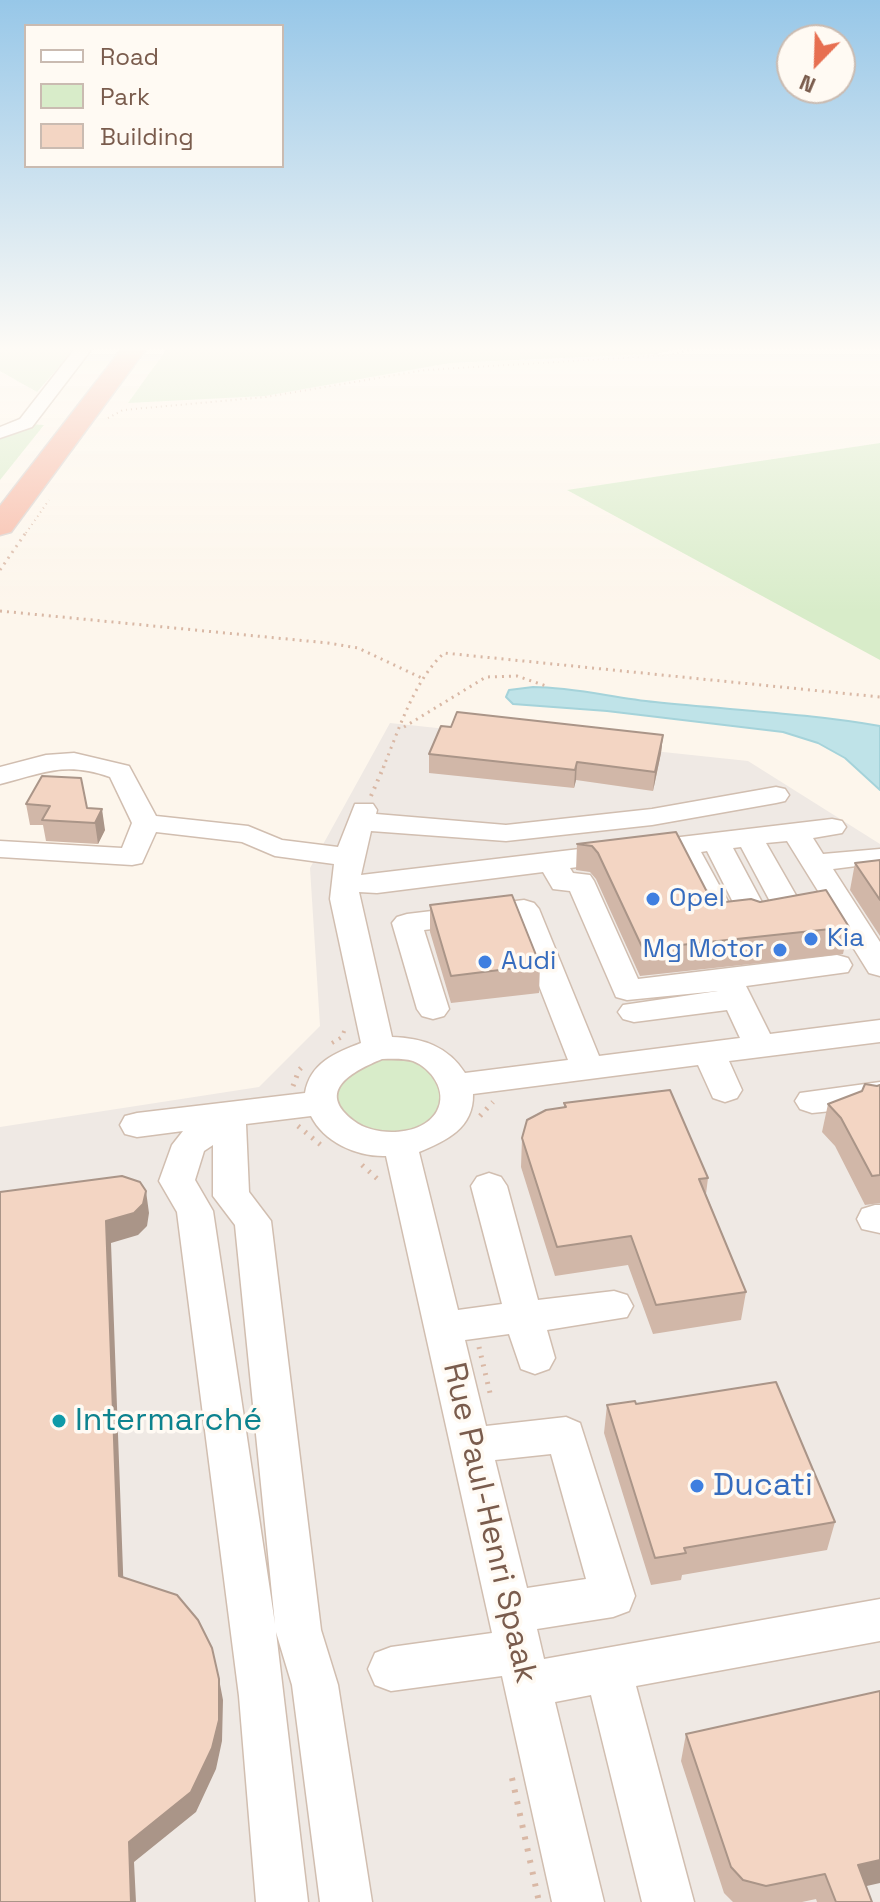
<!DOCTYPE html>
<meta charset="utf-8">
<style>
body{margin:0}
#map{position:relative;width:880px;height:1902px;overflow:hidden;background:#fdf6ec;font-family:"Space Grotesk",sans-serif}
canvas{display:block}
.legend{position:absolute;left:24px;top:24px;width:260px;height:144px;box-sizing:border-box;background:#fffaf3;border:2px solid #cabbb1;margin:0;padding:10px 14px;list-style:none;font-size:24px;color:#7a5c4d}
.legend li{display:flex;align-items:center;gap:16px;height:40px}
.legend b{width:40px;border:2px solid #cabbb1}
.north{position:absolute;left:776px;top:24px;width:80px;height:80px;box-sizing:border-box;background:#fffaf3;border:2px solid #cabbb1;border-radius:50%;rotate:203deg;font-size:22px;font-weight:700;line-height:32px;text-align:center;color:#7a5c4d}
.north::after{content:'';display:block;margin:auto;width:28px;height:36px;background:#e76f51;clip-path:polygon(50% 0,100% 100%,50% 72%,0 100%)}
</style>
<div id="map">
<canvas width="880" height="1902"></canvas>
<ul class="legend">
<li><b style="height:10px;background:#fff"></b>Road</li>
<li><b style="height:22px;background:#d8ecc9"></b>Park</li>
<li><b style="height:22px;background:#f3d5c3"></b>Building</li>
</ul>
<div class="north">N</div>
</div>
<script>
const context = document.querySelector('canvas').getContext('2d');
context.lineJoin = 'round';
function fill(path, color) { context.fillStyle = color; context.fill(path, 'evenodd'); }
function trace(path, color, width, dash) { context.strokeStyle = color; context.lineWidth = width; context.lineCap = dash ? 'butt' : 'round'; context.setLineDash(dash || []); context.stroke(path); }
function drawText(font, color, halo, rows, align = 'center') {
  context.font = font + ' "Space Grotesk",sans-serif'; context.lineWidth = 7; context.setLineDash([]); context.textBaseline = 'middle'; context.strokeStyle = halo; context.fillStyle = color; for (const [text, x, y, turn = 0] of rows) {
    context.save(); context.translate(x, y); context.rotate((+turn || 0) * Math.PI / 180); context.textAlign = isNaN(turn) ? turn : align; if (halo) context.strokeText(text, 0, 0); context.fillText(text, 0, 0); context.restore();
  }
}
fill(new Path2D(`
 M 390,723 L 748,761 L 880,844 L 880,1902 L 0,1902 L 0,1127 L 259,1087 L 320,1026 L 310,868 Z`), '#efe9e4');
fill(new Path2D(`
 M 0,346 L 77,346 L 37,392 L 0,371 Z
 M 169,346 L 691,346 L 654,354 L 450,363 L 265,396 L 128,403 Z
 M 30,424 L 44,425 L 0,480 L 0,436 Z
 M 880,443 L 880,660 L 567,490 Z
 M 391,1055 L 424,1063 L 446,1097 L 432,1121 L 417,1130 L 380,1135 L 335,1112 L 333,1085 L 341,1073 Z`), '#d8ecc9');
const water = new Path2D(`
 M 533,687 C 574,687 614,698 655,702 C 730,710 805,713 880,726 L 880,790 L 845,758 L 818,743 L 783,732 L 607,711 L 513,704 L 506,697 L 509,690 Z`);
fill(water, '#bfe3e8');
trace(water, '#a5d3da', 2);
const minor = new Path2D(`
 M 77,346 L 94,346 L 32,427 L 0,438 L 0,427 L 20,419 Z
 M 74,753 L 129,766 L 156,816 L 248,826 L 282,840 L 338,847 L 355,804 L 373,804 L 377,810 L 376,814 L 506,825 L 652,809 L 776,787 L 785,789 L 789,795 L 785,801 L 776,803 L 652,825 L 506,841 L 371,831 L 361,875 L 832,819 L 842,821 L 846,827 L 842,833 L 813,838 L 823,854 L 880,849 L 880,863 L 833,869 L 880,942 L 880,976 L 869,973 L 787,841 L 766,843 L 805,911 L 800,917 L 755,925 L 745,922 L 740,916 L 707,851 L 701,852 L 735,914 L 730,920 L 720,923 L 710,920 L 705,914 L 675,855 L 570,868 L 573,873 L 590,875 L 594,881 L 638,979 L 837,955 L 848,958 L 852,965 L 848,972 L 746,986 L 770,1034 L 880,1020 L 880,1042 L 729,1061 L 742,1090 L 737,1098 L 725,1102 L 713,1098 L 698,1065 L 473,1094 C 474,1128 446,1141 419,1152 L 458,1310 L 502,1304 L 471,1186 L 477,1177 L 489,1173 L 501,1177 L 507,1186 L 538,1300 L 614,1291 L 627,1295 L 633,1306 L 627,1317 L 547,1330 L 555,1358 L 549,1369 L 535,1374 L 521,1369 L 509,1334 L 465,1340 L 486,1426 L 566,1417 L 580,1423 L 635,1596 L 629,1611 L 613,1617 L 537,1629 L 544,1659 L 880,1599 L 880,1641 L 636,1686 L 694,1902 L 642,1902 L 591,1695 L 555,1702 L 604,1902 L 552,1902 L 502,1676 L 391,1691 L 375,1685 L 368,1669 L 375,1653 L 391,1647 L 492,1633 L 386,1156 C 357,1157 324,1142 311,1116 L 246,1124 L 249,1192 L 271,1221 L 321,1630 L 338,1685 L 372,1902 L 320,1902 L 292,1685 L 276,1632 L 308,1902 L 256,1902 L 239,1696 L 177,1212 L 159,1181 L 172,1145 L 183,1131 L 137,1137 L 125,1134 L 120,1125 L 125,1116 L 137,1113 L 305,1093 C 310,1063 335,1053 361,1043 L 330,899 L 334,864 L 275,856 L 242,842 L 156,832 L 142,863 L 132,865 L 0,857 L 0,841 L 122,848 L 132,823 L 110,777 C 65,761 43,773 0,784 L 0,767 L 46,755 ZM 741,847 L 772,905 L 764,906 L 733,848 ZM 543,872 L 553,889 L 570,891 L 616,997 L 627,1000 L 718,991 L 623,1005 L 618,1012 L 623,1019 L 634,1022 L 727,1010 L 740,1038 L 599,1056 L 539,909 L 534,903 L 524,900 L 407,914 L 397,917 L 392,923 L 417,1009 L 422,1016 L 433,1019 L 444,1016 L 449,1009 L 424,930 L 513,919 L 568,1060 L 465,1073 C 448,1046 422,1038 392,1037 L 359,892 L 377,893 ZM 382,1059 C 391,1059 403,1058 413,1061 C 431,1068 448,1091 437,1111 C 423,1137 374,1137 354,1121 C 314,1091 353,1071 382,1059 ZM 213,1145 L 213,1196 L 235,1225 L 275,1624 L 213,1211 L 195,1180 L 204,1151 ZM 551,1454 L 586,1579 L 527,1588 L 495,1460 Z
 M 880,1082 L 880,1106 L 812,1113 L 800,1109 L 795,1101 L 800,1093 Z
 M 875,1205 L 880,1205 L 880,1233 L 862,1229 L 857,1219 L 862,1209 Z`);
const highway = new Path2D(`
 M 124,346 L 148,346 L 11,532 L 0,535 L 0,506 Z`);
trace(minor, '#d1beb0', 3);
trace(highway, '#dad1cd', 3);
trace(new Path2D(`
 M 108,418 L 123,410 L 266,397 L 425,370 L 671,355 L 704,346
 M 26,533 L 49,500`), '#d9b8a5', 2, [1, 4]);
trace(new Path2D(`
 M 0,570 L 27,531
 M 0,611 L 328,643 L 358,648 L 424,679
 M 404,727 L 486,677 L 517,676 L 549,687
 M 383,768 C 399,730 413,682 444,653 L 880,697`), '#d9b8a5', 3, [2, 5]);
trace(new Path2D(`
 M 371,796 L 384,766
 M 332,1043 L 342,1037 L 346,1026`), '#d9b8a5', 4, [2, 6]);
trace(new Path2D(`
 M 293,1086 L 299,1070 L 306,1063
 M 480,1116 L 493,1102
 M 298,1126 L 322,1146
 M 362,1165 L 382,1183
 M 479,1347 L 490,1393`), '#d9b8a5', 5, [2, 7]);
trace(new Path2D(`
 M 512,1778 L 539,1902`), '#d9b8a5', 6, [3, 9]);
fill(minor, '#fff');
fill(highway, '#f7b7a3');
fill(new Path2D(`
 M 451,727 L 663,735 L 661,753 L 653,791 L 576,780 L 574,788 L 429,773 L 429,754 Z
 M 26,804 L 87,808 L 105,830 L 98,844 L 46,841 L 43,825 L 30,825 Z
 M 676,832 L 706,890 L 725,902 L 849,927 L 843,954 L 640,976 L 596,879 L 590,872 L 576,870 L 577,844 Z
 M 880,860 L 880,936 L 850,890 L 855,863 Z
 M 430,905 L 540,965 L 539,993 L 451,1003 L 430,932 Z
 M 880,1085 L 880,1203 L 865,1205 L 835,1146 L 822,1132 L 828,1104 Z
 M 564,1103 L 708,1178 L 706,1194 L 746,1292 L 741,1320 L 653,1334 L 628,1265 L 555,1276 L 521,1167 L 522,1138 L 564,1107 Z
 M 636,1404 L 835,1522 L 827,1550 L 682,1575 L 681,1580 L 651,1585 L 604,1433 L 607,1405 Z
 M 686,1734 L 866,1886 L 872,1902 L 817,1902 L 816,1899 L 802,1902 L 733,1902 L 724,1893 L 681,1761 Z`), '#d1b7a8');
fill(new Path2D(`
 M 663,735 L 661,753 L 653,791 L 655,772 Z
 M 577,762 L 576,780 L 574,788 L 575,770 Z
 M 102,809 L 105,830 L 98,844 L 95,823 Z
 M 146,1191 L 149,1213 L 147,1226 L 138,1235 L 111,1243 L 124,1598 L 119,1576 L 106,1221 Z
 M 219,1679 L 223,1700 L 222,1741 L 216,1769 L 196,1812 L 134,1862 L 136,1902 L 131,1902 L 129,1842 Z
 M 880,1860 L 880,1883 L 849,1890 L 858,1865 Z`), '#aa9588');
const building = new Path2D(`
 M 457,712 L 663,735 L 655,772 L 577,762 L 575,770 L 429,754 L 441,726 L 451,727 Z
 M 42,776 L 81,778 L 87,808 L 102,809 L 95,823 L 42,820 L 50,806 L 26,804 Z
 M 676,832 L 706,890 L 725,902 L 751,899 L 760,902 L 826,890 L 849,927 L 643,949 L 598,853 L 592,846 L 577,844 Z
 M 880,860 L 880,900 L 855,863 Z
 M 512,895 L 540,965 L 451,976 L 430,905 Z
 M 865,1084 L 877,1086 L 880,1085 L 880,1175 L 872,1176 L 841,1118 L 828,1104 L 862,1091 Z
 M 670,1090 L 708,1178 L 699,1179 L 746,1292 L 656,1305 L 631,1236 L 557,1247 L 522,1138 L 527,1120 L 546,1110 L 566,1107 L 564,1103 Z
 M 122,1176 L 140,1182 L 146,1191 L 143,1204 L 134,1213 L 106,1221 L 119,1576 L 177,1595 L 198,1620 L 212,1648 L 219,1679 L 219,1720 L 212,1748 L 191,1792 L 129,1842 L 131,1902 L 0,1902 L 0,1192 Z
 M 776,1382 L 835,1522 L 684,1548 L 686,1553 L 655,1558 L 607,1405 L 635,1401 L 636,1404 Z
 M 880,1691 L 880,1860 L 858,1865 L 872,1902 L 836,1902 L 825,1874 L 766,1886 L 743,1880 L 731,1867 L 686,1734 Z`);
fill(building, '#f3d5c3');
trace(building, '#aa9588', 2);
const sky = context.createLinearGradient(0, 0, 0, 612);
sky.addColorStop(0, '#97c7e8');
sky.addColorStop(0.57, '#fefbf6');
sky.addColorStop(1, '#fefbf600');
context.fillStyle = sky;
context.fillRect(0, 0, 880, 612);
for (const [x, y, r, color] of [
 [653,899,8,"#3f7fe0"],
 [811,939,8,"#3f7fe0"],
 [780,950,8,"#3f7fe0"],
 [485,962,8,"#3f7fe0"],
 [59,1421,8,"#0f9aa8"],
 [697,1486,8,"#3f7fe0"]
]) { const dot = new Path2D(); dot.arc(x, y, r, 0, 2 * Math.PI); context.fillStyle = color; context.fill(dot); trace(dot, '#fffaf3', 3); }
drawText('26px', '#366cbe', '#fffaf3', [
 ["Opel",669,899],
 ["Kia",827,939],
 ["Mg Motor",764,950,"right"],
 ["Audi",501,962]
], 'left');
drawText('32px', '#0d838f', '#fffaf3', [
 ["Intermarché",75,1421]
], 'left');
drawText('32px', '#366cbe', '#fffaf3', [
 ["Ducati",713,1486]
], 'left');
drawText('32px', '#7a5c4d', '#fffaf3', [
 ["Rue Paul-Henri Spaak",489,1523,77]
]);
</script>
